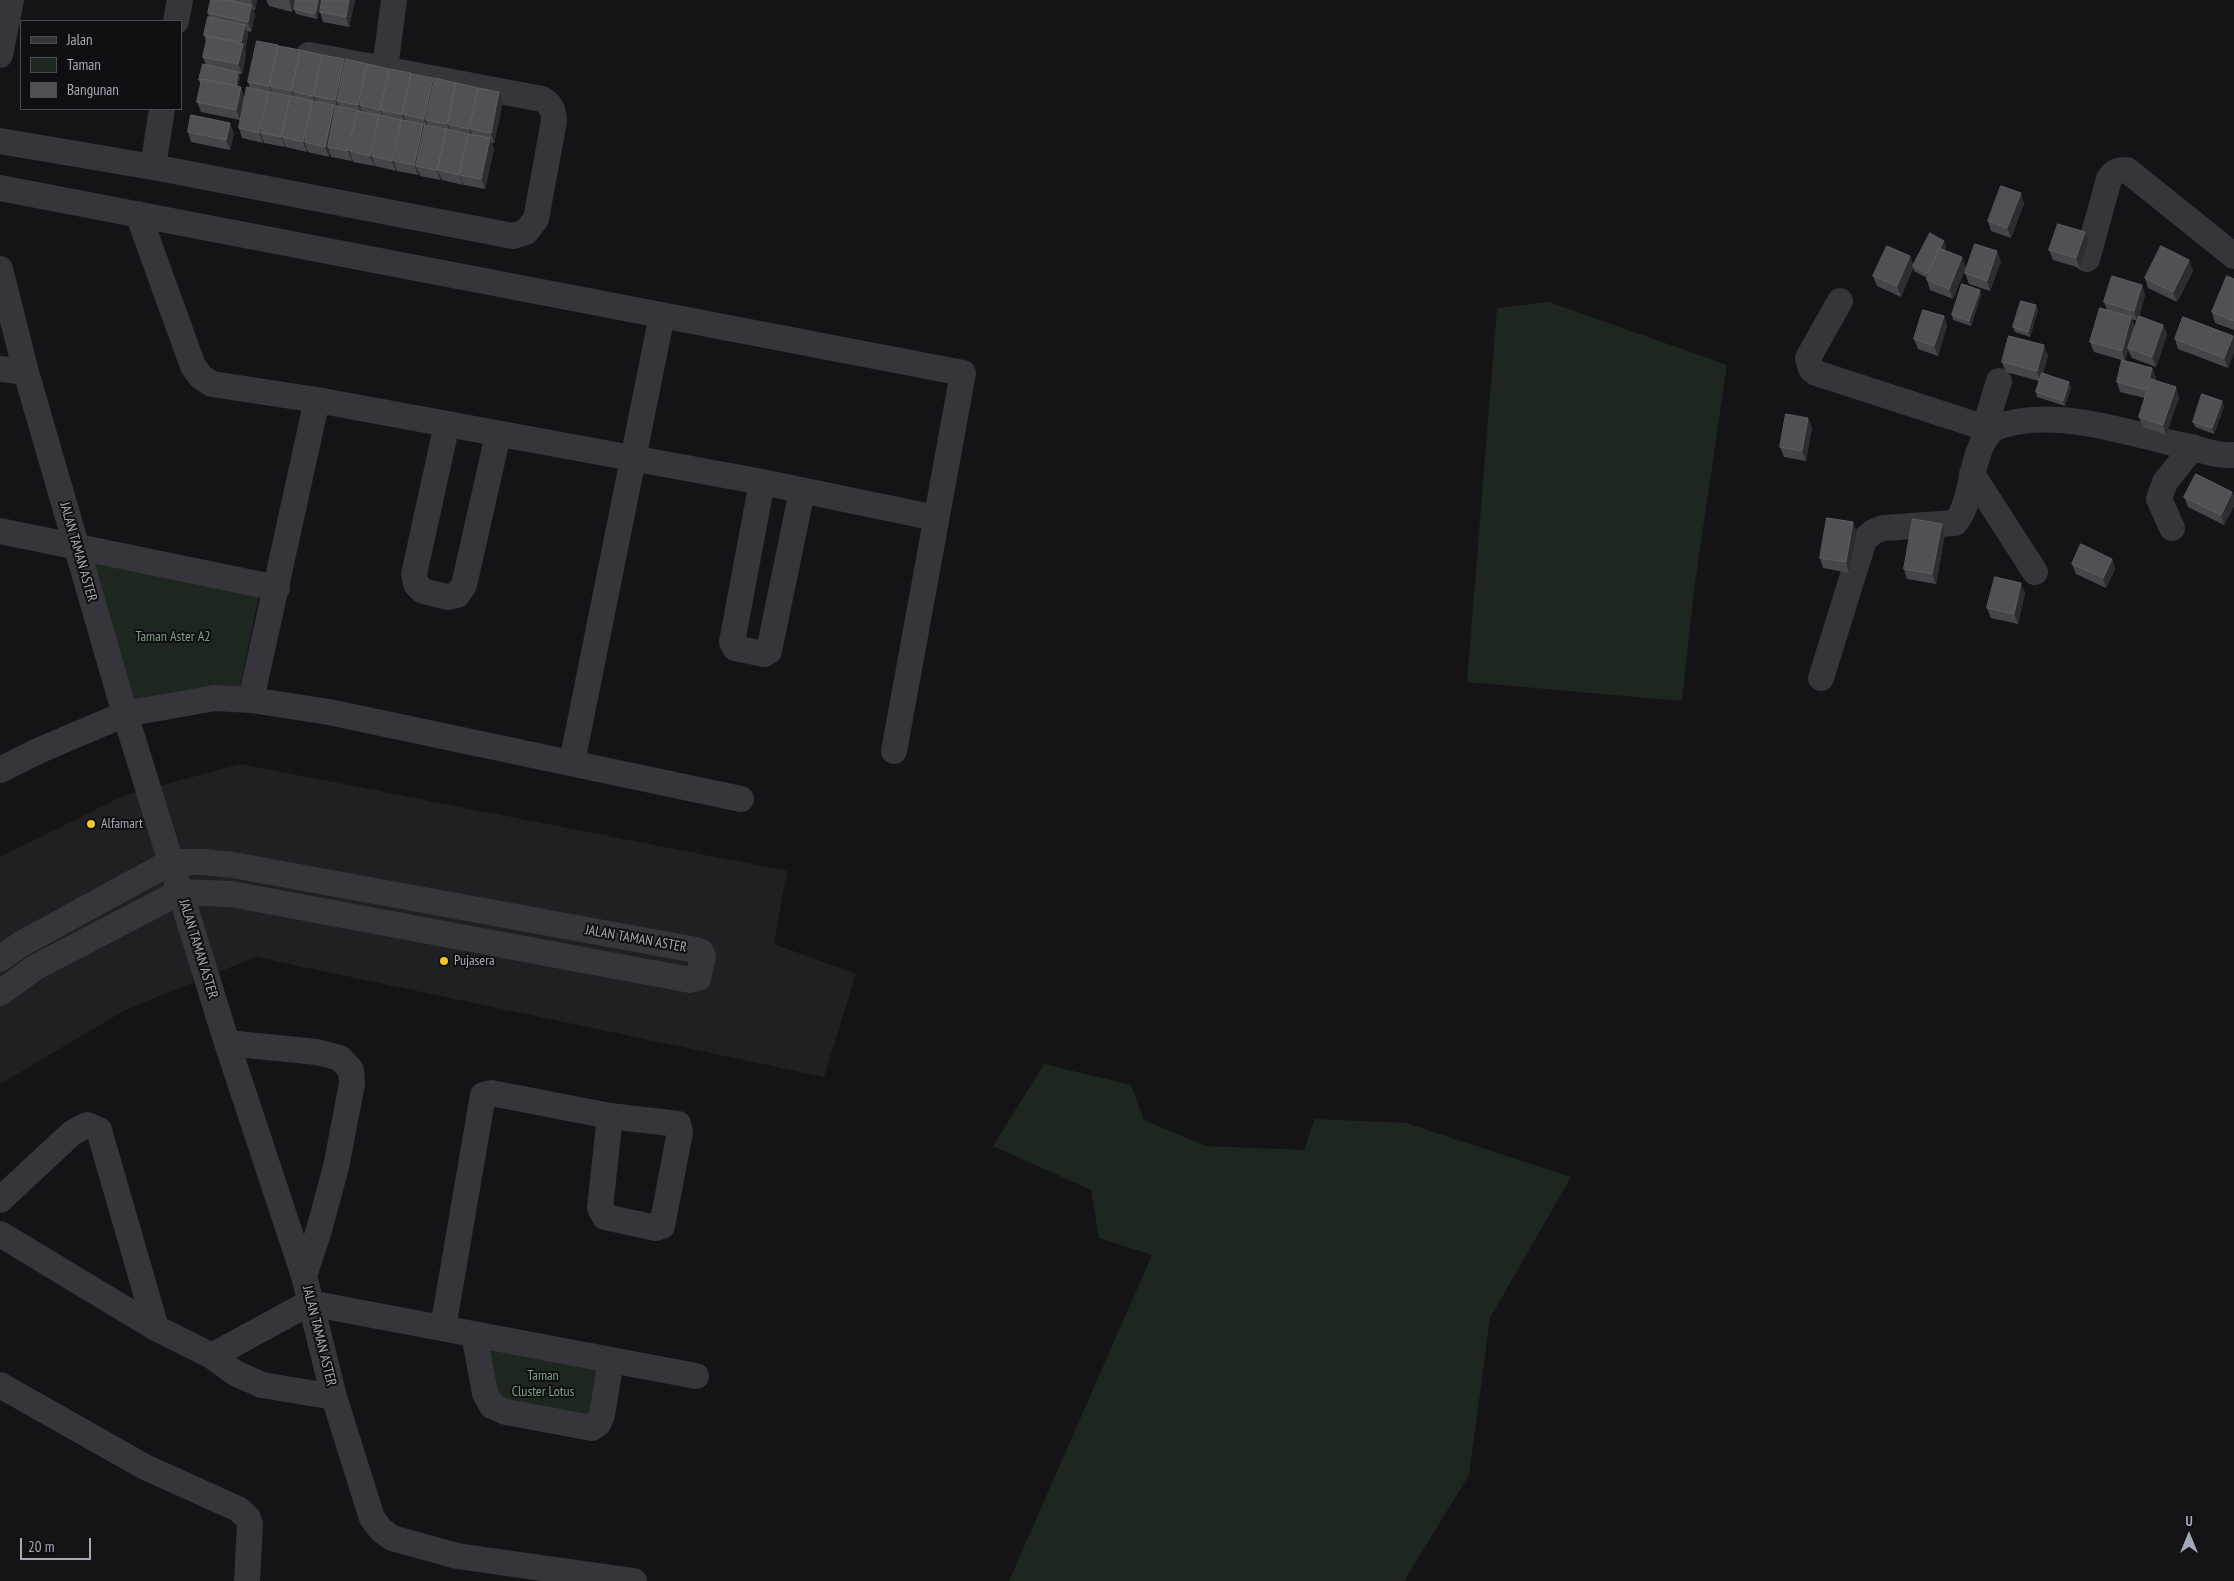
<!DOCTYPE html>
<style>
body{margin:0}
#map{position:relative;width:2234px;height:1581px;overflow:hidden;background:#141416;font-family:"PT Sans Narrow",sans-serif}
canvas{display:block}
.legend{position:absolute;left:20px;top:20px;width:162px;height:90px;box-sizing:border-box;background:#0f0f11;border:1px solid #4b4d53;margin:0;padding:6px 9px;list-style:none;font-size:15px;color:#a5a9b7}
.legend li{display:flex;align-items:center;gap:10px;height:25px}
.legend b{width:25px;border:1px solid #4b4d53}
.north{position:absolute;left:2164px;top:1511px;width:50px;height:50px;-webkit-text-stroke:4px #0f0f11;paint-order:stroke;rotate:0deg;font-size:14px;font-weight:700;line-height:20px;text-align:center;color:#a5a9b7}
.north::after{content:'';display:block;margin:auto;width:18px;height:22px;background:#a5a9b7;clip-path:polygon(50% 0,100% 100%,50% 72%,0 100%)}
.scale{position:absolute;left:20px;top:1538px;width:71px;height:22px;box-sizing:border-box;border:2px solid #a5a9b7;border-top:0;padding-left:6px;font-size:15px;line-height:18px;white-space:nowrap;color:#a5a9b7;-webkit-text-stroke:4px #0f0f11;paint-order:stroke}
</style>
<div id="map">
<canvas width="2234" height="1581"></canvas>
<ul class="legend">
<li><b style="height:6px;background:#35353b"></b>Jalan</li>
<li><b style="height:14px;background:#1e2620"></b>Taman</li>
<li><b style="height:14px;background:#505057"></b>Bangunan</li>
</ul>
<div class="north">U</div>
<div class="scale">20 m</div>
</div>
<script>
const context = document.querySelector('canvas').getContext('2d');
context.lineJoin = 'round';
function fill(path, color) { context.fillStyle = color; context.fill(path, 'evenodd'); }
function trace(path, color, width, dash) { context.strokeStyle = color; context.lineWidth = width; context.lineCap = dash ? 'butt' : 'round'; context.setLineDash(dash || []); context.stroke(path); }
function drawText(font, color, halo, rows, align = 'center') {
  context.font = font + ' "PT Sans Narrow",sans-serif'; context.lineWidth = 4; context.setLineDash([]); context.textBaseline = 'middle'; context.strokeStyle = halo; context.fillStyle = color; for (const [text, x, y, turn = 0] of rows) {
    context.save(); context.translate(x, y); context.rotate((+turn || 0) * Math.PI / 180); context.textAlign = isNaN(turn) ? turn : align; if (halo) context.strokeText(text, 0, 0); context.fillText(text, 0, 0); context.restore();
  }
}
fill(new Path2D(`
 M 241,764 L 787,871 L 774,944 L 856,974 L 824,1077 L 256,957 L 127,1009 L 0,1084 L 0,857 L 125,795 Z`), '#202023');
fill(new Path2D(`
 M 1549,302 L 1727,365 L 1695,583 L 1682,701 L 1467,682 L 1497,308 Z
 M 79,552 L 260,591 L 238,696 L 130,710 Z
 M 1044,1064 L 1131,1085 L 1144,1120 L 1205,1146 L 1304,1150 L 1315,1119 L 1406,1123 L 1571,1177 L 1490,1318 L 1469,1475 L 1404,1581 L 1009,1581 L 1152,1255 L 1099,1238 L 1091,1190 L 993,1146 Z
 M 479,1339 L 605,1364 L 593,1422 L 495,1404 Z`), '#1e2620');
trace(new Path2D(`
 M 176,21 L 180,0
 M 0,55 L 11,0
 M 385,68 L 394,0
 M 0,141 L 153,167 L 513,236 L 526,232 L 536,219 L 554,121 C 554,111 551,104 542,99 L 309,55
 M 153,167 L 162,109
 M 0,188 L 963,373 L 894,751
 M 138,214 L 193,366 L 201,377 L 212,384 L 317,400 L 762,482 L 936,518
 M 2087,259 L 2109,179 C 2114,171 2118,170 2127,170 L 2234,256
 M 0,269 L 26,372 L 125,714 L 227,1043 L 304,1276 L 334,1397 L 372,1518 L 381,1530 L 392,1538 L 457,1556 L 634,1581
 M 1840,301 L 1808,358 L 1811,369 L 1816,373 L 1992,430
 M 0,369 L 26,372
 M 447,424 L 414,574 L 416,584 L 423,591 L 447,597 L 457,595 L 464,585 L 498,435
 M 1985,427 L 1999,381
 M 1972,474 L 2035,572
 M 762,482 L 732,642 L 735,648 L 764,654 L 769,651 L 802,491
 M 2172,528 L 2159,499 L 2165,482 L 2193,447
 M 0,531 L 277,588
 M 1821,678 L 1864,540 L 1873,532 L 1883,528 L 1955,523 C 1974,502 1969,453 1991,431 C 1997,425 2008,424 2016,422 C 2070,412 2132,434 2185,446 C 2200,449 2219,457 2234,455
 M 251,700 L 317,400
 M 572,762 L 662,315
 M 0,770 L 38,751 L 125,714 L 215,698 L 251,700 L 329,712 L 741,799
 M 0,959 L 21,944 L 171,862 L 204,862 L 233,865 L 696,950 L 701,952 L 703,956 L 698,978 L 690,980 L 231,894 L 180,892 L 36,967 L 0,993
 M 227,1043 L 317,1052 L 340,1058 L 351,1070 L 352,1084 L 336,1167 L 319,1230 L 304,1276
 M 0,1200 L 72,1133 L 87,1125 L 99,1130 L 156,1328
 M 0,1234 L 156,1328 L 212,1356 L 235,1373 L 262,1385 L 334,1397
 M 443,1328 L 483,1095 L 491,1093 L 610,1116 L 678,1124 L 680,1132 L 662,1226 L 656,1228 L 605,1217 L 600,1208 L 610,1116
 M 474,1334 L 485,1393 L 492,1406 L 506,1412 L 592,1428 L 598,1424 L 602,1415 L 611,1360
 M 212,1356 L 309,1303 L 696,1376
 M 0,1385 L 145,1467 L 238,1509 L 248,1518 L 250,1524 L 247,1581`), '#35353b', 26);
fill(new Path2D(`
 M 211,0 L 257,0 L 255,10 L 253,10 L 255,15 L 251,32 L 247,31 L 248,35 L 245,50 L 246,54 L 242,74 L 239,74 L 240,77 L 238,87 L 244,97 L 240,120 L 201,112 L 197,102 L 201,85 L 199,80 L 206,65 L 203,57 L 206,41 L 204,35 L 209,17 L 208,13 Z
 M 266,0 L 295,0 L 292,12 L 269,6 Z
 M 321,0 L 317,19 L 296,14 L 294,9 Z
 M 322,0 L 355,0 L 349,27 L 323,22 L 320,12 Z
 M 278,45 L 279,48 L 300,50 L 300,52 L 345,63 L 367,64 L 368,67 L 389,69 L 390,71 L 411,73 L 412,76 L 434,81 L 478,90 L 499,92 L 503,102 L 494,143 L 491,143 L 494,149 L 485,189 L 464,185 L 463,183 L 463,185 L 442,180 L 441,178 L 440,180 L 420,176 L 419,172 L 418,175 L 397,171 L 396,168 L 396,171 L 375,166 L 374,163 L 374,166 L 353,162 L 352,159 L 352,161 L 331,157 L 330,153 L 329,157 L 308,152 L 307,149 L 307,152 L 286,147 L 285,145 L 285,147 L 264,143 L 263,140 L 263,143 L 242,138 L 239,128 L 250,88 L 248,82 Z
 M 188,132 L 234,133 L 230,150 L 191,142 Z
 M 2024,203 L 2011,238 L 1991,231 L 1988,221 Z
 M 2088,242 L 2080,268 L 2053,260 L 2049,250 Z
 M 1946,246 L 1944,250 L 1966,267 L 1953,299 L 1930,290 L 1927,280 L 1927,278 L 1914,271 L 1913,268 L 1901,297 L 1877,286 L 1873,276 L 1913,265 Z
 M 2189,260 L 2193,271 L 2177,302 L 2148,288 L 2145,278 Z
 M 2001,261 L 1990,291 L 1969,284 L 1965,273 Z
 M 2234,279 L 2234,330 L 2215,323 L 2212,312 Z
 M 2142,285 L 2145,295 L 2139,316 L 2163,325 L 2167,335 L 2156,367 L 2132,358 L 2128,350 L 2125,361 L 2094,352 L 2090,342 L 2107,310 L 2104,302 ZM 2132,319 L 2137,321 L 2135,327 Z
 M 1980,290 L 1981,295 L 1971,326 L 1953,320 L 1952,315 Z
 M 2038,310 L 2030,337 L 2015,332 L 2013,327 Z
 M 1944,316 L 1947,326 L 1938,356 L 1918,349 L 1914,339 Z
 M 2233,336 L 2234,340 L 2234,352 L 2228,368 L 2178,349 L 2175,339 Z
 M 2048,355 L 2043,373 L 2071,387 L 2065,406 L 2037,397 L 2036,392 L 2039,381 L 2006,372 L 2002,362 Z
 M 2152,368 L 2156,378 L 2155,381 L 2179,397 L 2166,435 L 2143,427 L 2139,417 L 2145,398 L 2120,392 L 2117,382 Z
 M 2224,406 L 2214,434 L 2195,427 L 2193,422 Z
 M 1808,418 L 1812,428 L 1806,461 L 1784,457 L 1780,447 Z
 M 2232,492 L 2234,497 L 2234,506 L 2224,525 L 2188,507 L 2184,497 Z
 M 1942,524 L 1945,534 L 1936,584 L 1907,579 L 1904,569 Z
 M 1857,532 L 1849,573 L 1823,568 L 1820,558 Z
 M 2112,559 L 2115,569 L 2106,588 L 2076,574 L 2072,564 Z
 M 2025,593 L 2018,624 L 1991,618 L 1987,608 Z`), '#45454b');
fill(new Path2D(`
 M 251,0 L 257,0 L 255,10 Z
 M 289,0 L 295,0 L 292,12 L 289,1 Z
 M 318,0 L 321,0 L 317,19 L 315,14 Z
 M 349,0 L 355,0 L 349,27 L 346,17 Z
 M 251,5 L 255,15 L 251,32 L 248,22 Z
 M 245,25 L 248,35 L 245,50 L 246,54 L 242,74 L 238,64 L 242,46 L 241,42 Z
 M 278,45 L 281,55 L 270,86 L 273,94 L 273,96 L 269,86 Z
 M 300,50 L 303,60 L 292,91 L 295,99 L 295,101 L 291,91 Z
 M 322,55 L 325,65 L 314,96 L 317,103 L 316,106 L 313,96 Z
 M 344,59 L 347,69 L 337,101 L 339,107 L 338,110 L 335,100 Z
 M 367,64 L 370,74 L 360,105 L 362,113 L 362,115 L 358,105 Z
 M 389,69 L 392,79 L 381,110 L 384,118 L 384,120 L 380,110 Z
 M 238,72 L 240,77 L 237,92 L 235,87 Z
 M 411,73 L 414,83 L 403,114 L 406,122 L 405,125 L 402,114 Z
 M 433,78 L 436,88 L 426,120 L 428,126 L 428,129 L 424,119 Z
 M 456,83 L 459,93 L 448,124 L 451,132 L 450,134 L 447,124 Z
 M 241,87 L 244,97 L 240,120 L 236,110 Z
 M 478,88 L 481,98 L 470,129 L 473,136 L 472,139 L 469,129 Z
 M 268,92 L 271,102 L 261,133 L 263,140 L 263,143 L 259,133 Z
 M 499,92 L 503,102 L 494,143 L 491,133 Z
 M 290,96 L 294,106 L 282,137 L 285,145 L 285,147 L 281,137 Z
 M 312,101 L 316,111 L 305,142 L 307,149 L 307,152 L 303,142 Z
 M 334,105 L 338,115 L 328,147 L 330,153 L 329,157 L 325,147 Z
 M 357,110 L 361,120 L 350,151 L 352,159 L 352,161 L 348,151 Z
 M 379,115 L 383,125 L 372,156 L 374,163 L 374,166 L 370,156 Z
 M 401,120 L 405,130 L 394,161 L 396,168 L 396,171 L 392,161 Z
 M 230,123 L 234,133 L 230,150 L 226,140 Z
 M 423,124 L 427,134 L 416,166 L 419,172 L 418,175 L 414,165 Z
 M 446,129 L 449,139 L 438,170 L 441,178 L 440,180 L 437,170 Z
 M 468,134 L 472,144 L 460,175 L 463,183 L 463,185 L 459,175 Z
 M 490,138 L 494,149 L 485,189 L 481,179 Z
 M 2021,193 L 2024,203 L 2011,238 L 2007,228 Z
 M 2085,232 L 2088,242 L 2080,268 L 2076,258 Z
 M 1944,241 L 1946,246 L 1929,279 L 1927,274 Z
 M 1997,251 L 2001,261 L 1990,291 L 1987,281 Z
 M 1910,256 L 1914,266 L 1913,266 L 1913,268 L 1901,297 L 1897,286 Z
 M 1962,257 L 1966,267 L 1953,299 L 1949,289 Z
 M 2189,260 L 2193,271 L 2177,302 L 2173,292 Z
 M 2142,285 L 2145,295 L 2137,321 L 2134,311 Z
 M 1980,290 L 1981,295 L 1971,326 L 1969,321 Z
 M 2036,305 L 2038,310 L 2030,337 L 2028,332 Z
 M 1944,316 L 1947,326 L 1938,356 L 1934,346 Z
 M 2131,317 L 2135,327 L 2128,348 L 2128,350 L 2125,361 L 2122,351 Z
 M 2163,325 L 2167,335 L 2156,367 L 2152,357 Z
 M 2233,336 L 2234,340 L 2234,352 L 2228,368 L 2224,358 Z
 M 2044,345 L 2048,355 L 2041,381 L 2037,371 Z
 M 2152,368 L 2156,378 L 2150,400 L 2146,390 Z
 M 2069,382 L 2071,387 L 2065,406 L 2063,401 Z
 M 2176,387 L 2179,397 L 2166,435 L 2163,425 Z
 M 2222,401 L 2224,406 L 2214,434 L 2212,428 Z
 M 1808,418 L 1812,428 L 1806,461 L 1802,451 Z
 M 2232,492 L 2234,497 L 2234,506 L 2224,525 L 2221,515 Z
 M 1853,522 L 1857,532 L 1849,573 L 1846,562 Z
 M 1942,524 L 1945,534 L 1936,584 L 1932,574 Z
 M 2112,559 L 2115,569 L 2106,588 L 2103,578 Z
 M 2021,583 L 2025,593 L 2018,624 L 2014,614 Z`), '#2d2d31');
const building = new Path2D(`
 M 211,0 L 229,0 L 251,5 L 248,22 L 208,13 Z
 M 296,0 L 318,0 L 315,14 L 294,9 Z
 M 322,0 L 349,0 L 346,17 L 320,12 Z
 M 208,17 L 245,25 L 241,42 L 204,35 Z
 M 208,36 L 243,44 L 238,64 L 203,57 Z
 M 257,41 L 278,45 L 269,86 L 248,82 Z
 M 279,46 L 300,50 L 291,91 L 270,86 Z
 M 301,50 L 322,55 L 313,96 L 292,91 Z
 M 323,55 L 344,59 L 335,100 L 314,96 Z
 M 346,59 L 367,64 L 358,105 L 337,101 Z
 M 203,64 L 238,72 L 236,86 L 202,79 L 202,80 L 199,80 Z
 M 368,64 L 389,69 L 380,110 L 360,105 Z
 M 390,69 L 411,73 L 402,114 L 381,110 Z
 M 412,74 L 433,78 L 424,119 L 403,114 Z
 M 435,78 L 456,83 L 447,124 L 426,120 Z
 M 202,79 L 241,87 L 236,110 L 197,102 Z
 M 457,83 L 478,88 L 469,129 L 448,124 Z
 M 247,87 L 268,92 L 259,133 L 239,128 Z
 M 479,88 L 499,92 L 491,133 L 470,129 Z
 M 269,92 L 290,96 L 281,137 L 261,133 Z
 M 291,96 L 312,101 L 303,142 L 282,137 Z
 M 313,101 L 334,105 L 325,147 L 305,142 Z
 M 336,106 L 357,110 L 348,151 L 328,147 Z
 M 358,111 L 379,115 L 370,156 L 350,151 Z
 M 191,115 L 230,123 L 226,140 L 188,132 Z
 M 380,115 L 401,120 L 392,161 L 372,156 Z
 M 402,120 L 423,124 L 414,165 L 394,161 Z
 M 425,125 L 446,129 L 437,170 L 416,166 Z
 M 447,129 L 468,134 L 459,175 L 438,170 Z
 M 469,134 L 490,138 L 481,179 L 460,175 Z
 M 2001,186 L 2021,193 L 2007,228 L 1988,221 Z
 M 2058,224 L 2085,232 L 2076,258 L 2049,250 Z
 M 1930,233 L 1944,241 L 1940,248 L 1939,248 L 1935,259 L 1927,274 L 1913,266 Z
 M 1975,244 L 1997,251 L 1987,281 L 1965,273 Z
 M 1887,246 L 1910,256 L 1897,286 L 1873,276 Z
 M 2161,246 L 2189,260 L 2173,292 L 2145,278 Z
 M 1939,248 L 1962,257 L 1949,289 L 1927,280 Z
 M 2112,276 L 2142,285 L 2134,311 L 2104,302 Z
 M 2227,276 L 2234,279 L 2234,319 L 2233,321 L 2212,312 Z
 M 1962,284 L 1980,290 L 1969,321 L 1952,315 Z
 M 2021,301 L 2036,305 L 2028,332 L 2013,327 Z
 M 2100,308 L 2131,317 L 2122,351 L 2090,342 Z
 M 1923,310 L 1944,316 L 1934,346 L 1914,339 Z
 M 2139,316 L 2163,325 L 2152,357 L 2128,348 Z
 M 2183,317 L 2233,336 L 2224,358 L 2175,339 Z
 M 2009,336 L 2044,345 L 2037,371 L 2002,362 Z
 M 2122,360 L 2152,368 L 2146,390 L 2117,382 Z
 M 2042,373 L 2069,382 L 2063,401 L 2036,392 Z
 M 2151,379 L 2176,387 L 2163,425 L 2139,417 Z
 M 2202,394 L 2222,401 L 2212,428 L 2193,422 Z
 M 1786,414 L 1808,418 L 1802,451 L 1780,447 Z
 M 2196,474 L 2232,492 L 2221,515 L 2184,497 Z
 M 1827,518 L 1853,522 L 1846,562 L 1820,558 Z
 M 1913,519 L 1942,524 L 1932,574 L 1904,569 Z
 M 2081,544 L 2112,559 L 2103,578 L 2072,564 Z
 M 1995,577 L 2021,583 L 2014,614 L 1987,608 Z`);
fill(building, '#505057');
trace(building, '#5d5e66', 1);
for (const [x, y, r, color] of [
 [91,824,5,"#f7c32b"],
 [444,961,5,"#f7c32b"]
]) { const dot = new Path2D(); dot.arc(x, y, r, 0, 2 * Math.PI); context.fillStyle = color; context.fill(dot); trace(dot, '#0f0f11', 2); }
drawText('14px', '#a5a9b7', '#0f0f11', [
 ["JALAN TAMAN ASTER",78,552,74],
 ["JALAN TAMAN ASTER",636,939,10],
 ["JALAN TAMAN ASTER",198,949,73],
 ["JALAN TAMAN ASTER",319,1336,76]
]);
drawText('14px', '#7ca281', '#0f0f11', [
 ["Taman Aster A2",173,637],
 ["Taman",543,1376],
 ["Cluster Lotus",543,1392]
]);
drawText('14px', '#a5a9b7', '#0f0f11', [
 ["Alfamart",101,824],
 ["Pujasera",454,961]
], 'left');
</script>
